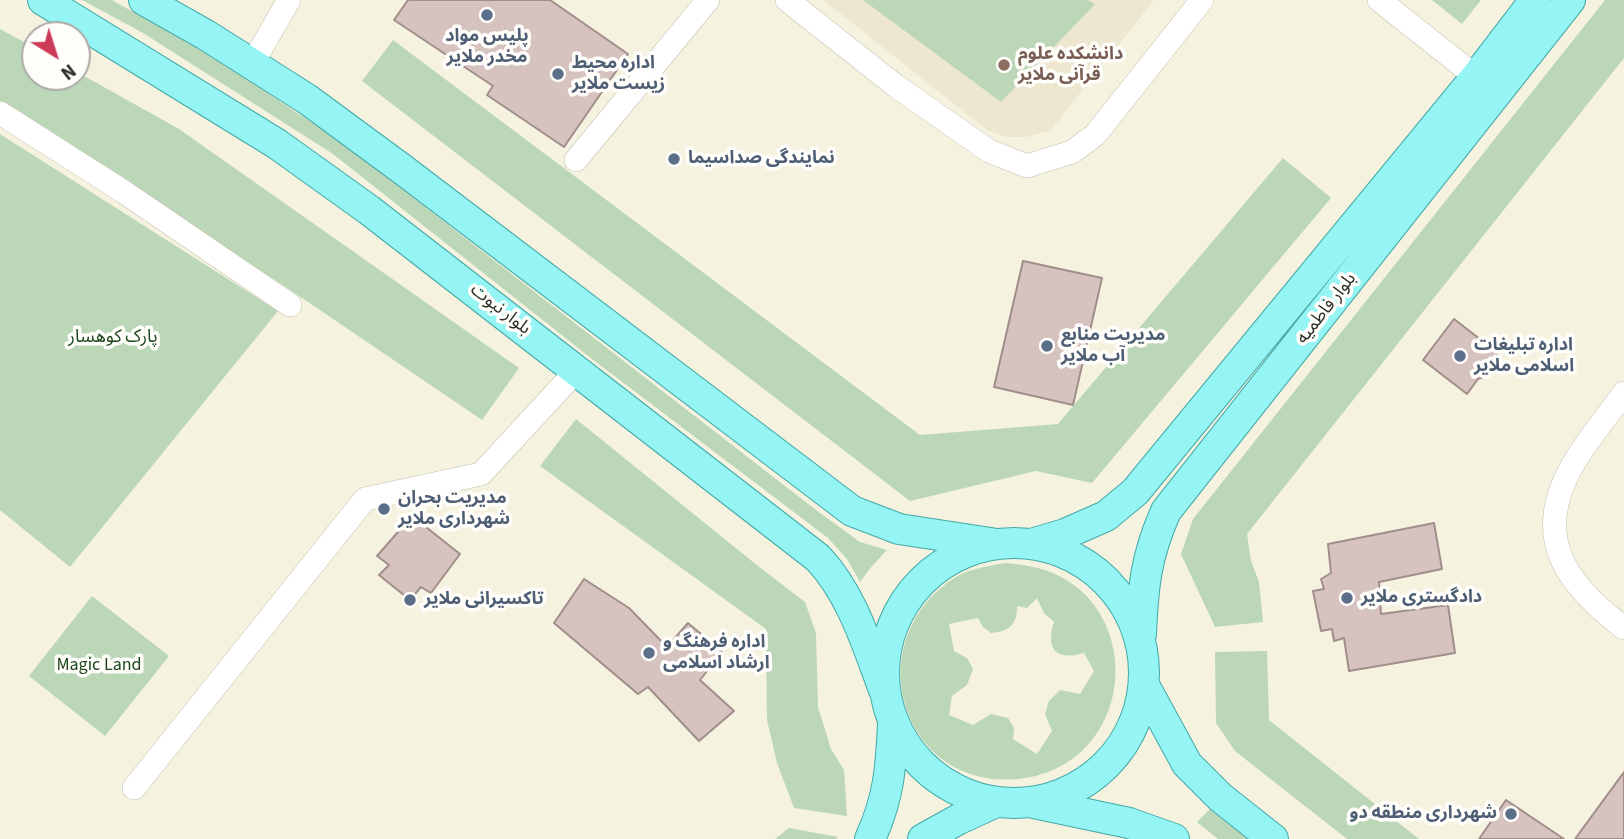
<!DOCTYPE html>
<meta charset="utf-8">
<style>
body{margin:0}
#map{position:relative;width:1624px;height:839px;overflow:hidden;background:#f5f2e0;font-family:"Source Sans 3",sans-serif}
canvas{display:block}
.north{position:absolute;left:21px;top:21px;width:70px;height:70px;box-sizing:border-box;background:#fffefb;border:2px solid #acaaa6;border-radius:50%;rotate:142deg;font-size:19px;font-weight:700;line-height:28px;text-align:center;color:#2f2d27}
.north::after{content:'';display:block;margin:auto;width:24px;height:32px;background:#cc3c59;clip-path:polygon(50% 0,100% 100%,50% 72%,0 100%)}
</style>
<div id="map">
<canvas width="1624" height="839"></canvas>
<div class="north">N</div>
</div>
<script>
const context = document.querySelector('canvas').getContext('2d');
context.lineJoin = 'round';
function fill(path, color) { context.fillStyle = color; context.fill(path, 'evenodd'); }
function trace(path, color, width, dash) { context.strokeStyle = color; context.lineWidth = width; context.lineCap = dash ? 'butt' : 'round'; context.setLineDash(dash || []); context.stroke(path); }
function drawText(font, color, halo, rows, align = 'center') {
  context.font = font + ' "Source Sans 3","Noto Sans Arabic",sans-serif'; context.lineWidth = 7; context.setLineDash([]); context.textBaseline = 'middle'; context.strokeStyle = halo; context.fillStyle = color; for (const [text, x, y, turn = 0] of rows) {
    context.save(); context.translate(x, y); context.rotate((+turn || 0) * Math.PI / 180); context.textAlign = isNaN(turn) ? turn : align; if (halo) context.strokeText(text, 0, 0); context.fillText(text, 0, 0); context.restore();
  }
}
fill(new Path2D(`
 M 823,0 L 1154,0 L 1050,131 L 1026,137 L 1007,137 L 987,130 Z`), '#ece7ce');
fill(new Path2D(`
 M 82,0 L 112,0 L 223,63 L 345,145 L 816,510 L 860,542 L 887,550 L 872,566 L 860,582 L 847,559 L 828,538 L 592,359 L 333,154 L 143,33 Z
 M 863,0 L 1088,0 L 1095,4 L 1001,102 Z
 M 1432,0 L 1481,0 L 1462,24 Z
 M 1605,0 L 1624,0 L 1624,58 L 1247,534 L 1251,561 L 1259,582 L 1263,622 L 1215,627 L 1181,554 L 1193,519 Z
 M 0,29 L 35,48 L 35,77 L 77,77 L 77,72 L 179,129 L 519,368 L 482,420 L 286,287 L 178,218 L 124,192 L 0,101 Z
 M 393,40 L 920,435 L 1058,424 L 1283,158 L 1331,198 L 1092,483 L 1036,471 L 910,501 L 362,81 Z
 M 0,134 L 278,311 L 70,567 L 0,510 Z
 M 576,419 L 758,566 L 805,602 L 816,633 L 818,707 L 831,749 L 844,770 L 847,816 L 794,808 L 777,763 L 767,720 L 766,629 L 540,466 Z
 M 1006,563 C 1024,565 1041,567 1057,575 C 1117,603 1132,682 1097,733 C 1079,760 1050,776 1018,779 C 899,790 857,638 956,577 C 971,568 989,566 1006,563 ZM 1037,598 L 1044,613 L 1054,622 C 1045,650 1057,661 1084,653 L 1094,671 L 1080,694 L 1060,690 L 1049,701 L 1045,714 L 1052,731 L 1037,754 L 1013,739 L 1014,728 L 1008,718 L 991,714 L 973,725 L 949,715 L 952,696 L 967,685 L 973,669 L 967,658 L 954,651 L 949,624 L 978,618 L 983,627 L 991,633 C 1010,631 1017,625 1017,606 L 1027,608 Z
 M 92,596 L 169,656 L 105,736 L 29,676 Z
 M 1267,651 L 1269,720 L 1419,839 L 1347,839 L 1235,751 L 1216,723 L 1215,652 Z
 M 1210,809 L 1249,839 L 1218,839 L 1197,822 Z
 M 789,828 L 838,837 L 836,839 L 775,839 Z`), '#bbd7b8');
const building = new Path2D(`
 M 408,0 L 550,0 L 628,54 L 564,147 L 487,95 L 493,86 L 394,20 Z
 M 1023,261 L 1102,278 L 1073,405 L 994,387 Z
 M 1454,319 L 1498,353 L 1491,362 L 1491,370 L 1486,376 L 1478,379 L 1467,394 L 1423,360 Z
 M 412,516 L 460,554 L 431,593 L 421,587 L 410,600 L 379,575 L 389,565 L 377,556 Z
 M 1434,523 L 1442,569 L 1379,582 L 1381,614 L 1448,605 L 1455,653 L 1349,671 L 1344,638 L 1334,641 L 1332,629 L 1321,631 L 1313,591 L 1324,589 L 1321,579 L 1331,573 L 1328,544 Z
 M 584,579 L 629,608 L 667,647 L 688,623 L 722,652 L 700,680 L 734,711 L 699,741 L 648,687 L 638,694 L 554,623 Z
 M 1624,772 L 1624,839 L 1575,839 Z
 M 1506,800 L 1564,839 L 1479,839 Z`);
fill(building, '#d6c2be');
trace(building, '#a18e8b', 2);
const minor = new Path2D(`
 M 787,0 L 896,86 L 989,151 L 1027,166 L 1072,152 L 1095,135 L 1202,0
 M 1379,0 L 1489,87
 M 252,64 L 289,0
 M 0,113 L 124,192 L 290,305
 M 576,160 L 708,0
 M 1624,393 C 1607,417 1585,442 1571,468 C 1532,539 1567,585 1624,628
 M 134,788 L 365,499 L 481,474 L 578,369`);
const major = new Path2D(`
 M 43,0 L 277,144 L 369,210 L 818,558 C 852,594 867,645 884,690
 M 144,0 L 206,35 L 307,99 L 402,169 L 852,511 L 899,529 L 997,544
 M884 673a130 130 0 1 1 260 0a130 130 0 1 1-260 0Z
 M 1031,544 L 1065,534 L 1106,516 L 1135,492 L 1476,77 L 1535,0
 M 1141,634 C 1143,586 1146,556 1166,511 L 1570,0
 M 1144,685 L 1187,764 L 1220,797 L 1273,839
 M 1034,803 L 1129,823 L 1174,839
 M 870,839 C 889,798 891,767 893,723
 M 923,839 L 959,819 L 996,802`);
trace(minor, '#c4c1b0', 24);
trace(major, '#43a9a7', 32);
trace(minor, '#fff', 23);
trace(major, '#95f4f4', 30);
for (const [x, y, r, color] of [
 [487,15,7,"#5c6f8a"],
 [1004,65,7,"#8d6e63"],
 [558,74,7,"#5c6f8a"],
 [674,159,7,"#5c6f8a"],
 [1047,346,7,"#5c6f8a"],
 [1460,356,7,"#5c6f8a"],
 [384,509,7,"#5c6f8a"],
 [1347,598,7,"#5c6f8a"],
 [410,600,7,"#5c6f8a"],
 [649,653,7,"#5c6f8a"],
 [1511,814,7,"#5c6f8a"]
]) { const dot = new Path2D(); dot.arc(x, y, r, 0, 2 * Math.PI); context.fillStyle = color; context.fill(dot); trace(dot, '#fffefb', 2.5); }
drawText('bold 18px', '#4e5e75', '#fffefb', [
 ["پلیس مواد",487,37,"center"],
 ["مخدر ملایر",487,58,"center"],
 ["اداره محیط",572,64],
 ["زیست ملایر",572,85],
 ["نمایندگی صداسیما",688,159],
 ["مدیریت منابع",1061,336],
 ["آب ملایر",1061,357],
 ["اداره تبلیغات",1474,346],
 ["اسلامی ملایر",1474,367],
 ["مدیریت بحران",398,499],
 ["شهرداری ملایر",398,520],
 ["دادگستری ملایر",1361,598],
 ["تاکسیرانی ملایر",424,600],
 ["اداره فرهنگ و",663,643],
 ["ارشاد اسلامی",663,664],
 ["شهرداری منطقه دو",1497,814,"right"]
], 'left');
drawText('bold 18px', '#785e54', '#fffefb', [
 ["دانشکده علوم",1018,55],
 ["قرآنی ملایر",1018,76]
], 'left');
drawText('18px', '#2f2d27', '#fffefb', [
 ["بلوار فاطمیه",1327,309,-52],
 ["بلوار نبوت",500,310,38]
]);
drawText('18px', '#1c451b', '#fffefb', [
 ["پارک کوهسار",113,338],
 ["Magic Land",99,666]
]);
</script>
